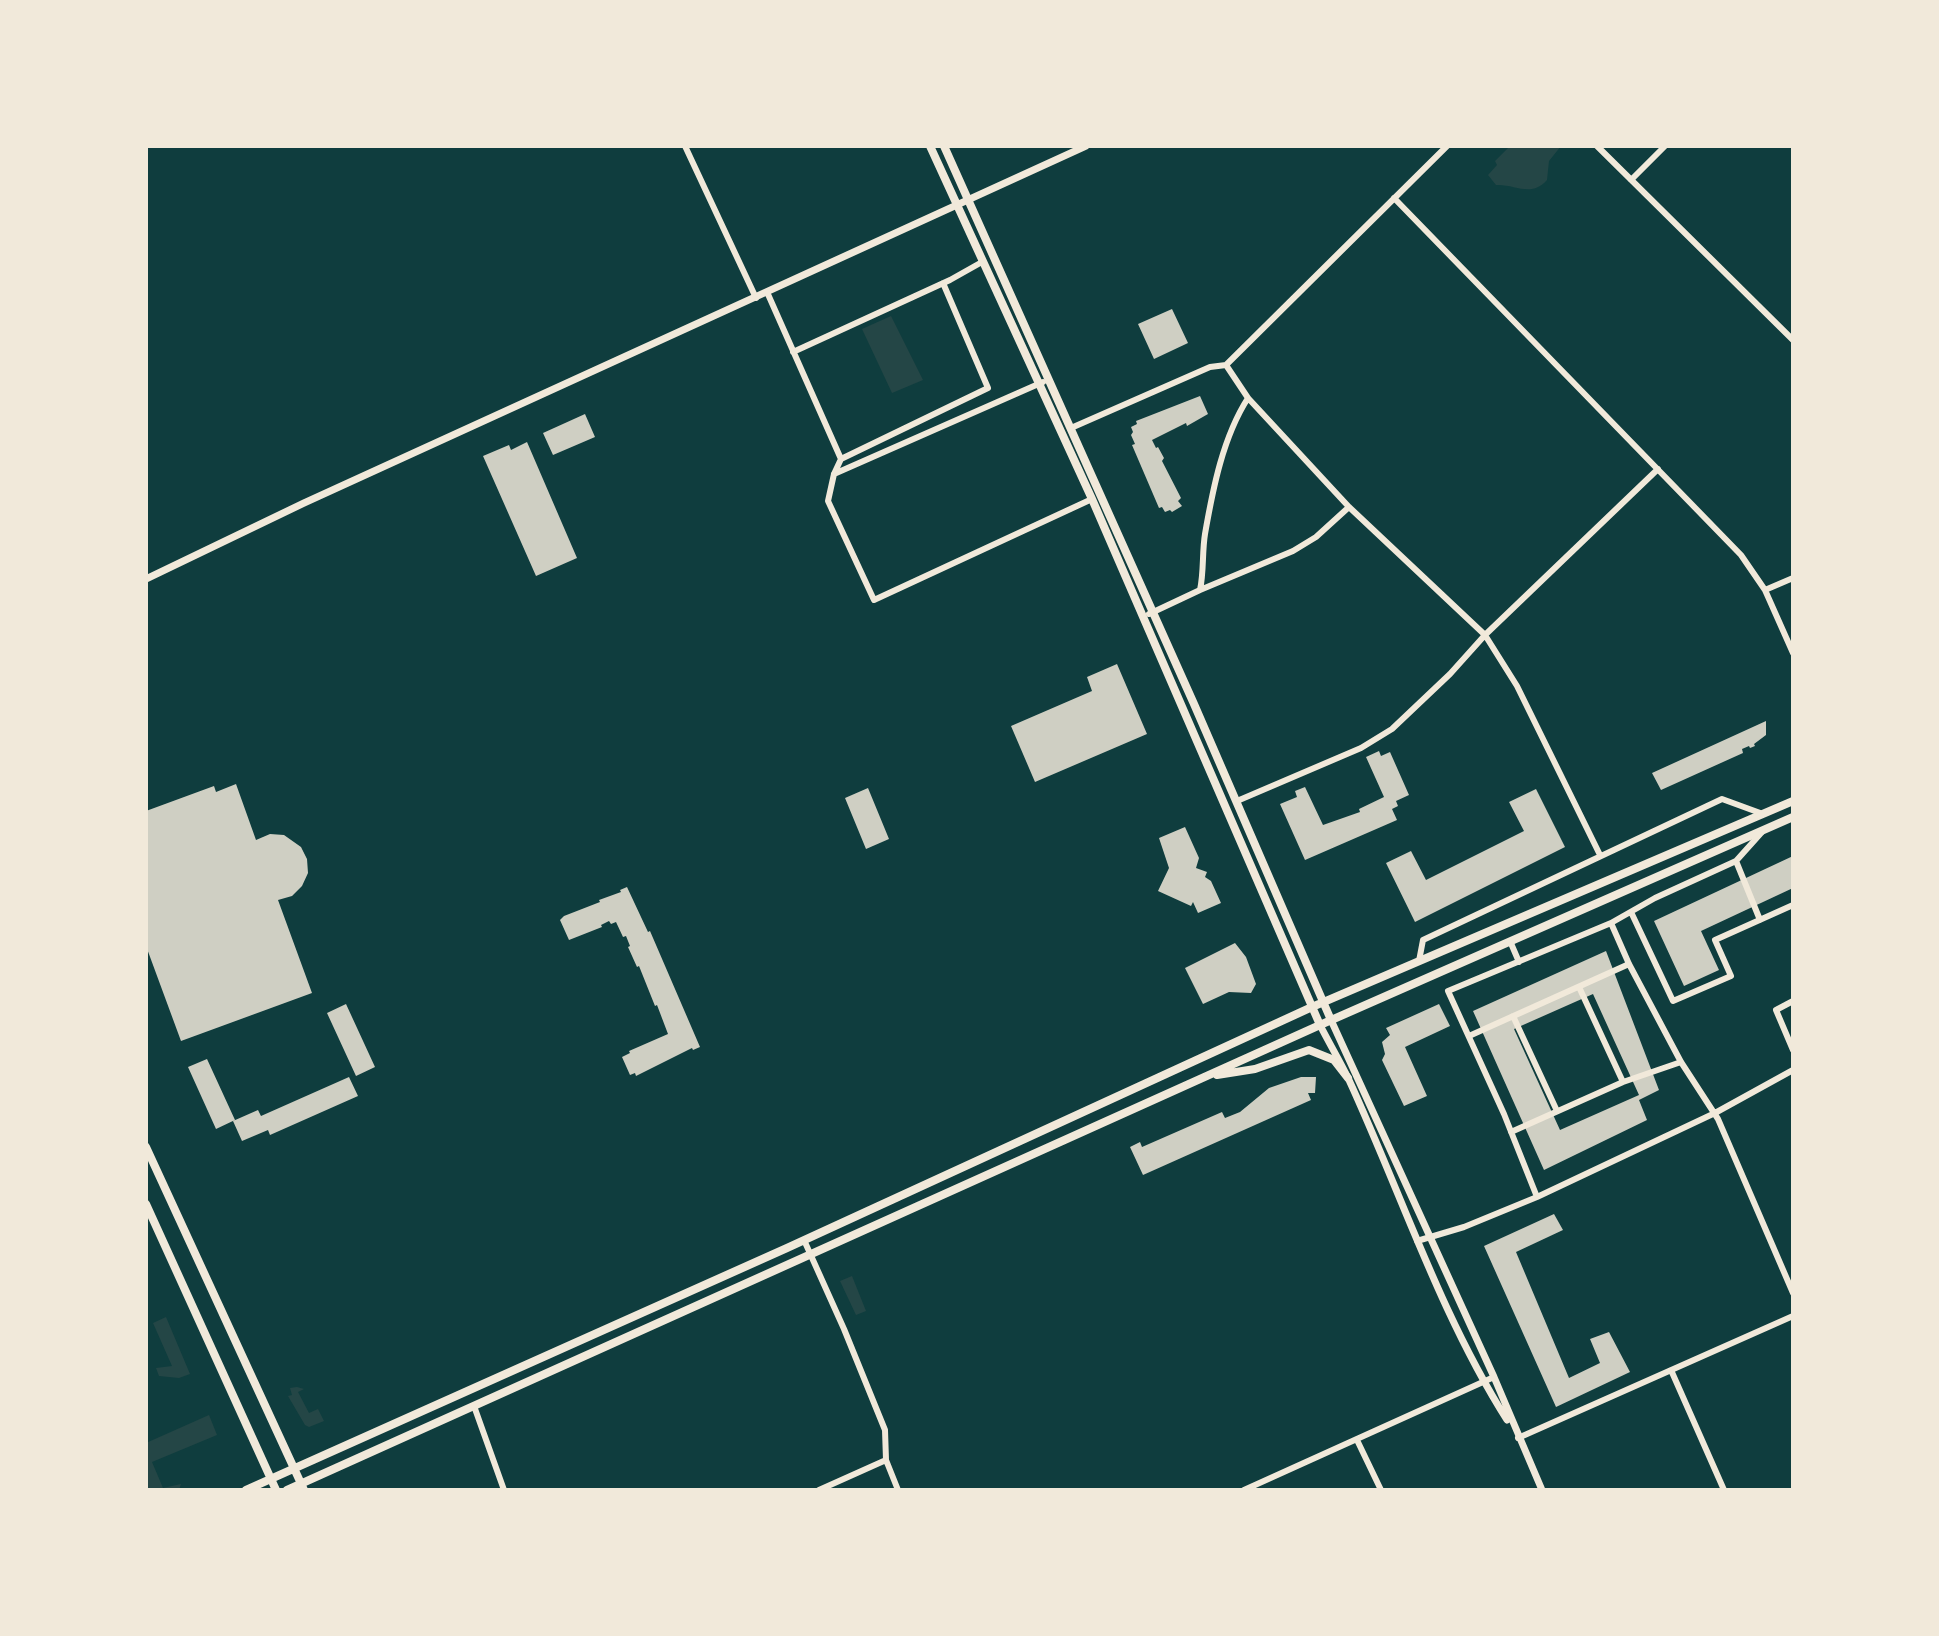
<!DOCTYPE html>
<style>
body{margin:0}
#map{position:relative;width:1939px;height:1636px;overflow:hidden;background:#0f3d3e;font-family:"Fira Sans Condensed",sans-serif}
canvas{display:block}
.frame{position:absolute;inset:0;border:148px solid #f1e9da;pointer-events:none}
</style>
<div id="map">
<canvas width="1939" height="1636"></canvas>
<div class="frame"></div>
</div>
<script>
const context = document.querySelector('canvas').getContext('2d');
context.lineJoin = 'round';
function fill(path, color) { context.fillStyle = color; context.fill(path, 'evenodd'); }
function trace(path, color, width, dash) { context.strokeStyle = color; context.lineWidth = width; context.lineCap = dash ? 'butt' : 'round'; context.setLineDash(dash || []); context.stroke(path); }
fill(new Path2D(`
 M 1510,146 L 1561,146 L 1549,161 L 1547,180 C 1531,198 1516,184 1496,185 L 1488,175 L 1497,165 L 1495,161 Z
 M 891,316 L 923,380 L 892,393 L 862,329 Z
 M 852,1276 L 866,1311 L 856,1315 L 840,1281 Z
 M 166,1317 L 190,1374 L 179,1378 L 159,1376 L 156,1368 L 172,1366 L 153,1323 Z
 M 297,1387 L 304,1389 L 298,1392 L 309,1413 L 318,1409 L 324,1421 L 309,1427 L 305,1425 L 288,1396 L 292,1395 L 290,1388 Z
 M 209,1415 L 217,1435 L 152,1462 L 163,1488 L 181,1484 L 179,1490 L 146,1490 L 146,1443 Z`), '#244646');
fill(new Path2D(`
 M 1172,309 L 1188,343 L 1154,359 L 1138,324 Z
 M 1200,396 L 1208,414 L 1187,426 L 1186,423 L 1152,440 L 1156,448 L 1158,447 L 1164,458 L 1162,461 L 1181,498 L 1178,501 L 1182,506 L 1172,512 L 1170,510 L 1165,512 L 1162,507 L 1159,508 L 1132,445 L 1135,444 L 1131,435 L 1133,432 L 1131,427 L 1137,424 L 1136,421 Z
 M 585,414 L 595,437 L 553,455 L 543,433 Z
 M 527,442 L 577,558 L 536,576 L 483,456 L 509,445 L 511,450 Z
 M 1117,664 L 1147,734 L 1035,782 L 1011,726 L 1092,691 L 1087,677 Z
 M 1766,721 L 1766,735 L 1754,744 L 1755,746 L 1750,748 L 1749,746 L 1742,749 L 1743,753 L 1661,790 L 1652,773 Z
 M 1379,751 L 1381,756 L 1390,752 L 1409,795 L 1396,801 L 1398,806 L 1392,809 L 1397,820 L 1305,860 L 1280,804 L 1297,797 L 1295,791 L 1305,787 L 1323,825 L 1360,812 L 1359,809 L 1384,797 L 1366,757 Z
 M 236,784 L 256,840 L 270,834 L 284,835 L 301,847 L 307,859 L 308,873 L 302,886 L 292,896 L 278,900 L 312,993 L 181,1041 L 146,946 L 146,811 L 214,786 L 216,792 Z
 M 868,788 L 889,839 L 866,849 L 845,798 Z
 M 1536,789 L 1565,847 L 1415,922 L 1386,863 L 1411,851 L 1426,880 L 1524,831 L 1509,802 Z
 M 1185,827 L 1199,858 L 1196,868 L 1207,872 L 1205,877 L 1211,881 L 1221,903 L 1198,913 L 1193,902 L 1191,906 L 1158,891 L 1169,868 L 1159,838 Z
 M 1793,856 L 1793,888 L 1701,931 L 1719,970 L 1684,986 L 1654,921 Z
 M 627,887 L 648,932 L 650,931 L 700,1047 L 693,1050 L 692,1048 L 636,1076 L 635,1073 L 630,1075 L 622,1057 L 630,1053 L 629,1051 L 668,1034 L 657,1005 L 655,1006 L 639,966 L 637,967 L 628,947 L 630,946 L 626,936 L 623,937 L 616,922 L 611,924 L 609,921 L 601,925 L 602,927 L 569,940 L 560,920 L 564,916 L 600,902 L 599,900 L 621,892 L 620,890 Z
 M 1235,943 L 1246,957 L 1256,984 L 1251,993 L 1229,992 L 1203,1004 L 1185,968 Z
 M 1606,951 L 1659,1090 L 1639,1100 L 1647,1120 L 1544,1170 L 1473,1011 ZM 1593,994 L 1639,1095 L 1560,1130 L 1514,1029 Z
 M 346,1004 L 375,1067 L 356,1076 L 327,1013 Z
 M 1439,1004 L 1450,1026 L 1405,1047 L 1427,1096 L 1404,1106 L 1382,1060 L 1385,1054 L 1382,1042 L 1390,1035 L 1386,1028 Z
 M 207,1059 L 235,1120 L 216,1129 L 188,1067 Z
 M 349,1077 L 358,1096 L 270,1135 L 268,1130 L 242,1141 L 233,1121 L 258,1110 L 261,1116 Z
 M 1301,1077 L 1316,1077 L 1315,1093 L 1308,1093 L 1311,1100 L 1143,1175 L 1130,1147 L 1140,1142 L 1142,1147 L 1222,1112 L 1225,1118 L 1240,1112 L 1269,1088 Z
 M 1554,1214 L 1563,1230 L 1516,1252 L 1569,1378 L 1600,1363 L 1590,1339 L 1609,1332 L 1630,1372 L 1556,1407 L 1484,1246 Z`), '#cfcfc3');
trace(new Path2D(`
 M 685,146 L 756,298
 M 1597,146 L 1793,340
 M 1631,180 L 1665,146
 M 1394,198 L 1741,555 L 1765,590 L 1793,653
 M 767,292 L 841,459 L 834,474 L 828,501 L 874,600 L 1092,499
 M 793,352 L 950,280 L 982,262
 M 1226,365 L 1248,398 L 1349,507 L 1485,635 L 1517,686 L 1600,855
 M 1071,428 L 1210,367 L 1226,365 L 1447,146
 M 841,459 L 988,388 L 943,283
 M 834,474 L 1043,382
 M 1200,590 L 1293,551 L 1316,537 L 1349,507
 M 1765,590 L 1793,578
 M 1149,614 L 1200,590 C 1204,572 1202,552 1205,534 C 1213,488 1223,437 1248,398
 M 1237,801 L 1361,748 L 1392,729 L 1450,674 L 1485,635 L 1658,469
 M 1736,861 L 1760,920
 M 1631,912 L 1673,1001 L 1731,976 L 1715,940 L 1793,905
 M 1611,923 L 1629,964 L 1681,1062 L 1718,1119 L 1793,1293
 M 1510,941 L 1519,962
 M 1419,961 L 1423,940 L 1722,799 L 1763,814
 M 1579,987 L 1623,1082
 M 1793,1001 L 1776,1010 L 1793,1050
 M 1513,1016 L 1557,1111
 M 1469,1036 L 1629,964
 M 1511,1132 L 1623,1082 L 1681,1062
 M 1537,1197 L 1504,1114 L 1448,991 L 1611,923 L 1655,898 L 1736,861 L 1762,832
 M 804,1240 L 844,1329 L 885,1430 L 886,1460 L 898,1490
 M 1417,1241 L 1464,1227 L 1537,1197 L 1715,1113 L 1793,1070
 M 1671,1370 L 1724,1490
 M 474,1406 L 504,1490
 M 1518,1438 L 1793,1316
 M 1357,1440 L 1381,1490
 M 819,1490 L 886,1460
 M 1244,1490 L 1494,1377`), '#f1e9da', 6);
trace(new Path2D(`
 M 146,579 L 304,503 L 1086,146
 M 1331,1020 L 1494,1377 L 1542,1490
 M 1320,1025 C 1329,1043 1340,1061 1349,1080 C 1401,1193 1440,1314 1507,1420`), '#f1e9da', 7);
trace(new Path2D(`
 M 930,146 L 1092,499 L 1320,1025
 M 944,146 L 1194,704 L 1331,1020
 M 1217,1075 L 1255,1069 L 1309,1050 L 1334,1060 L 1348,1078
 M 146,1147 L 304,1490
 M 146,1204 L 276,1490
 M 246,1490 L 787,1248 L 1312,1007 L 1793,801
 M 287,1490 L 1320,1025 L 1793,817`), '#f1e9da', 8);
</script>
